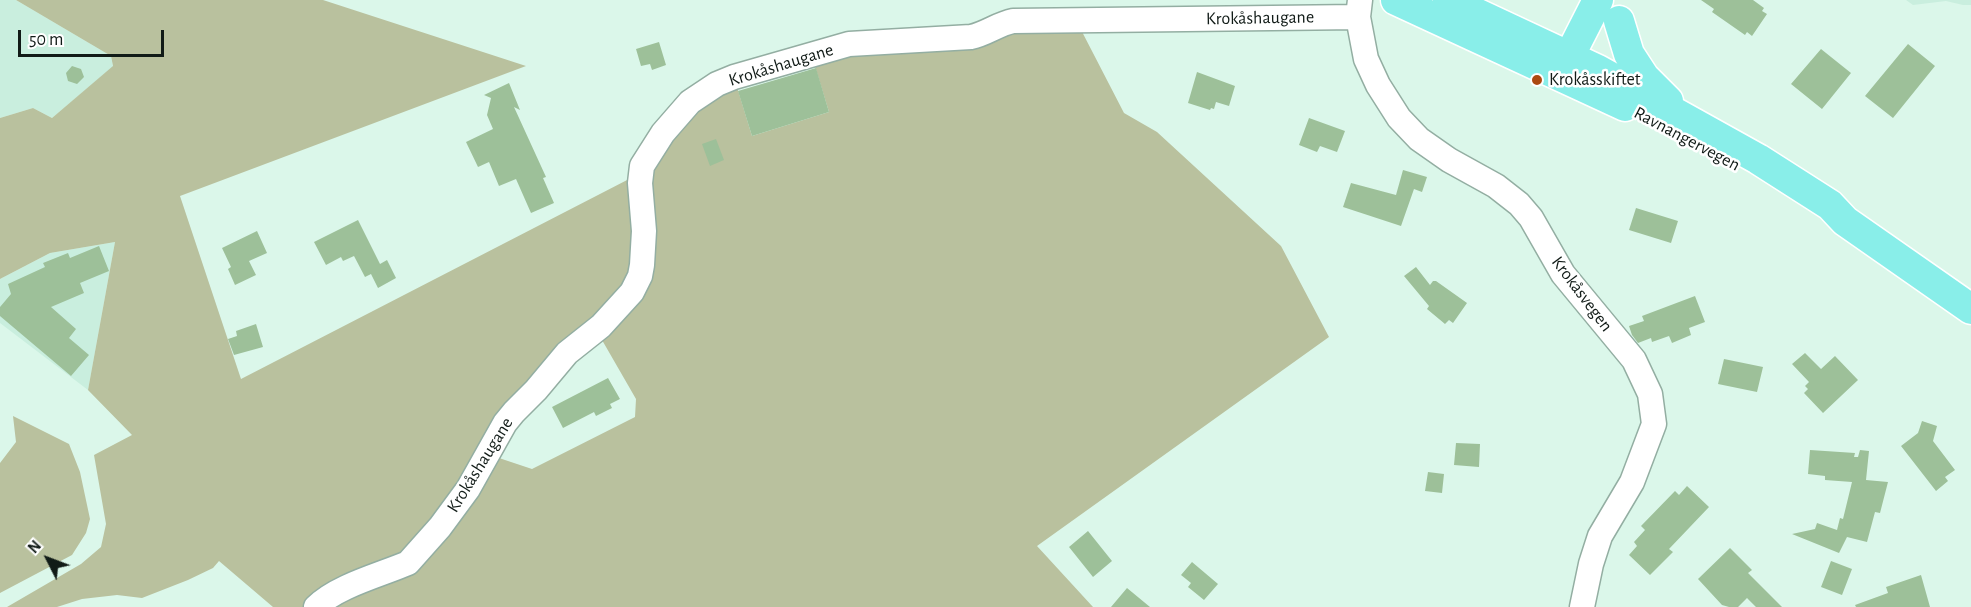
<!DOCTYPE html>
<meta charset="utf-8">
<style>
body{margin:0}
#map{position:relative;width:1971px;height:607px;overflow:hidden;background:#dbf7ea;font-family:"Alegreya Sans",sans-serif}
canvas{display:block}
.north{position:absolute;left:18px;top:529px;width:60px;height:60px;-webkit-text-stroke:4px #fff;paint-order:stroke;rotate:312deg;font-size:16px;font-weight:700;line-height:24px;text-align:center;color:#111b17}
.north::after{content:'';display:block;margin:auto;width:21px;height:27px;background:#111b17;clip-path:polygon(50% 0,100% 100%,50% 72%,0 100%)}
.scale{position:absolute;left:18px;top:30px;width:146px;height:27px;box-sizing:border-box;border:3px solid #111b17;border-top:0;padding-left:8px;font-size:18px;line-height:21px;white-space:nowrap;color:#111b17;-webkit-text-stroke:4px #fff;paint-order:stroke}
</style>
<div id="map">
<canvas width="1971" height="607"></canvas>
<div class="north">N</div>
<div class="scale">50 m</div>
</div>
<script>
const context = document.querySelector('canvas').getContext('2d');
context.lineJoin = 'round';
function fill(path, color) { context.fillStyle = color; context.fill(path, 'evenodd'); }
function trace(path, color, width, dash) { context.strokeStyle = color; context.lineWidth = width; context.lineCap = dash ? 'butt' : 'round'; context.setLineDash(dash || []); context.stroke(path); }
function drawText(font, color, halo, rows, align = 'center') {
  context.font = font + ' "Alegreya Sans",sans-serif'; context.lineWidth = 5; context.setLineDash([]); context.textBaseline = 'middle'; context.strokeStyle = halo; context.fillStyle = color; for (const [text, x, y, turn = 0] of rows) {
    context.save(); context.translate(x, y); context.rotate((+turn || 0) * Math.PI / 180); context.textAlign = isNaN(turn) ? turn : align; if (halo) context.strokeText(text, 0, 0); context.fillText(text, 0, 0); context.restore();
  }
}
fill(new Path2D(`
 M 0,0 L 16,0 L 111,56 L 113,67 L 52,118 L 33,108 L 0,118 Z
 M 1906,0 L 1971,0 L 1971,5 L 1963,5 L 1946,1 L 1913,5 Z
 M 115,242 L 88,390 L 0,323 L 0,279 L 50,253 Z`), '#c9eede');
fill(new Path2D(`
 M 16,0 L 323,0 L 526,66 L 180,196 L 241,379 L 631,178 L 635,275 L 472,476 L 402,552 L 335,581 L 309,607 L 273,607 L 219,561 L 213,568 L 188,580 L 142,598 L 117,595 L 82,599 L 57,607 L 7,607 L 81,564 L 101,547 L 106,524 L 94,455 L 132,435 L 88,390 L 115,242 L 50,253 L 0,279 L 0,118 L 33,108 L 52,118 L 113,66 L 111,56 Z
 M 1078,24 L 1124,113 L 1157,132 L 1281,246 L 1329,337 L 1037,546 L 1093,607 L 333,607 L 399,569 L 499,458 L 532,469 L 635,417 L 636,399 L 602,340 L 649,287 L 654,272 L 652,176 L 665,139 L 697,106 L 737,87 L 752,136 L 829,112 L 814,63 L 876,44 L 1012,27 Z
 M 13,416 L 69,444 L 80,472 L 90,519 L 86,533 L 72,555 L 0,593 L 0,463 L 16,442 Z`), '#b9c19e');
fill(new Path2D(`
 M 1701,0 L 1753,0 L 1764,8 L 1762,11 L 1767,14 L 1752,36 L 1747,32 L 1745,35 L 1712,12 L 1714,9 Z
 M 659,42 L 666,65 L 652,70 L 650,64 L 641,66 L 636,49 Z
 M 1908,44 L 1935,66 L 1893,118 L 1865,96 Z
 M 1821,49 L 1851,73 L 1822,109 L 1791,84 Z
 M 72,66 L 81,69 L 84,77 L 77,84 L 68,81 L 66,73 Z
 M 816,68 L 829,112 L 752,136 L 738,91 Z
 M 1197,72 L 1235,86 L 1229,106 L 1216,102 L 1214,109 L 1211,108 L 1210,110 L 1188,103 Z
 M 509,83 L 520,110 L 514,107 L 546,177 L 543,178 L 554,203 L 531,213 L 516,179 L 499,186 L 489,162 L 478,167 L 466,142 L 493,129 L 487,115 L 491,98 L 484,95 Z
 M 1309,118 L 1345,131 L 1337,152 L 1320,146 L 1317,152 L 1299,145 Z
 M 716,139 L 724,160 L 710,166 L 702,144 Z
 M 1403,170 L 1427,177 L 1422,192 L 1414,189 L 1401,226 L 1343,207 L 1351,183 L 1396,195 Z
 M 1636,208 L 1678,221 L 1671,243 L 1629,230 Z
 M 358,220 L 380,264 L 387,260 L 396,278 L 378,288 L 371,274 L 365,277 L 354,256 L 343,261 L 341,257 L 326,265 L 314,242 Z
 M 257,231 L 267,253 L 249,261 L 256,275 L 235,285 L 228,269 L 231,267 L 222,248 Z
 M 99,246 L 109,271 L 80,283 L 84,293 L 51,307 L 76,329 L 69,338 L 89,355 L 71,376 L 0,316 L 0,307 L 11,294 L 8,284 L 45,267 L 43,263 L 68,253 L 70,258 Z
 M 1416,267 L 1430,285 L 1433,281 L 1436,281 L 1467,303 L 1453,323 L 1449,320 L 1445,324 L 1427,309 L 1429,306 L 1404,276 Z
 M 1695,296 L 1705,322 L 1689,328 L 1691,335 L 1672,343 L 1669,336 L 1652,342 L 1651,338 L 1638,343 L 1632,335 L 1629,326 L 1644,321 L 1642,316 Z
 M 256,324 L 263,347 L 234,355 L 228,339 L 237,336 L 236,331 Z
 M 1805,353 L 1821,369 L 1835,356 L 1858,380 L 1823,413 L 1804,393 L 1808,389 L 1805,386 L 1809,382 L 1792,364 Z
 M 1724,359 L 1763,367 L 1757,392 L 1718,384 Z
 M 608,378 L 620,399 L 610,404 L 612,408 L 596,416 L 594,412 L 563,428 L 552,407 Z
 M 1922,421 L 1937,426 L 1933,441 L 1955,470 L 1945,477 L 1948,481 L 1936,491 L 1901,446 L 1918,433 Z
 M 1456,443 L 1480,444 L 1479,467 L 1454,465 Z
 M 1810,450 L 1855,453 L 1854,457 L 1858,457 L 1860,450 L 1869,451 L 1866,480 L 1888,482 L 1880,513 L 1875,512 L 1867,542 L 1847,537 L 1839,553 L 1792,534 L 1815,529 L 1817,523 L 1837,530 L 1840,518 L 1843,519 L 1852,482 L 1825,480 L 1825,476 L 1808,474 Z
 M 1428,472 L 1444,474 L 1442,493 L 1425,491 Z
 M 1687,486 L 1709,507 L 1669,549 L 1673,552 L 1650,575 L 1629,555 L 1637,546 L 1634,542 L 1645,530 L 1641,526 L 1675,491 L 1679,495 Z
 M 1088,531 L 1112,561 L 1093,577 L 1069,547 Z
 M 1730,548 L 1752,570 L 1748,573 L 1782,607 L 1756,607 L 1747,598 L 1738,607 L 1729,607 L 1722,605 L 1698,579 Z
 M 1831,561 L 1852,569 L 1842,595 L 1821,587 Z
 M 1192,562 L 1218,584 L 1204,600 L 1188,587 L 1191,583 L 1181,575 Z
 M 1921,575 L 1930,607 L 1856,607 L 1855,605 L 1888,593 L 1886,587 Z
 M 1127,588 L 1150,607 L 1111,607 Z`), '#9dc099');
const minor = new Path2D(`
 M 1360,0 L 1358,17 L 1366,59 L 1378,85 L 1399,118 L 1419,139 L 1449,160 L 1496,186 L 1519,204 L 1531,218 L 1563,274 L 1634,360 L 1650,394 L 1654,424 L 1632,482 L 1600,536 L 1591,564 L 1582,607
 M 316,607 C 337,586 380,575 408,563 L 440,527 L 468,489 L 505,423 L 514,412 L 536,390 L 567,353 L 601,326 L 632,292 L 640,276 L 642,265 L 644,231 L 640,183 L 642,166 L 663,133 L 690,102 L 717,84 L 734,77 L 849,44 L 971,37 C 986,34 998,24 1013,21 L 1358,17`);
const major = new Path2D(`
 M 1396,0 L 1625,106
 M 1448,0 L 1598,70 L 1758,159 L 1830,205 L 1845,221 L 1971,309
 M 1619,21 L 1629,54 L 1644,77 L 1668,101
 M 1573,76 L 1570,55 L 1598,0`);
trace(minor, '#93aea2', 27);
trace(major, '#fff', 33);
trace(minor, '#fff', 24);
trace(major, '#89eee9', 30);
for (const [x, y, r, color] of [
 [1537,80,6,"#ac4911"]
]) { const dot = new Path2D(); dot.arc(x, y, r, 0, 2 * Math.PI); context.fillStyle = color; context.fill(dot); trace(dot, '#fff', 2); }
drawText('18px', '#111b17', '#fff', [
 ["Krokåshaugane",1260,18,-1],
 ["Krokåshaugane",781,65,-17],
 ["Ravnangervegen",1687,139,28],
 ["Krokåsvegen",1582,294,53],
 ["Krokåshaugane",480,465,-58]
]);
drawText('18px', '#111b17', '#fff', [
 ["Krokåsskiftet",1549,80]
], 'left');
</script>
